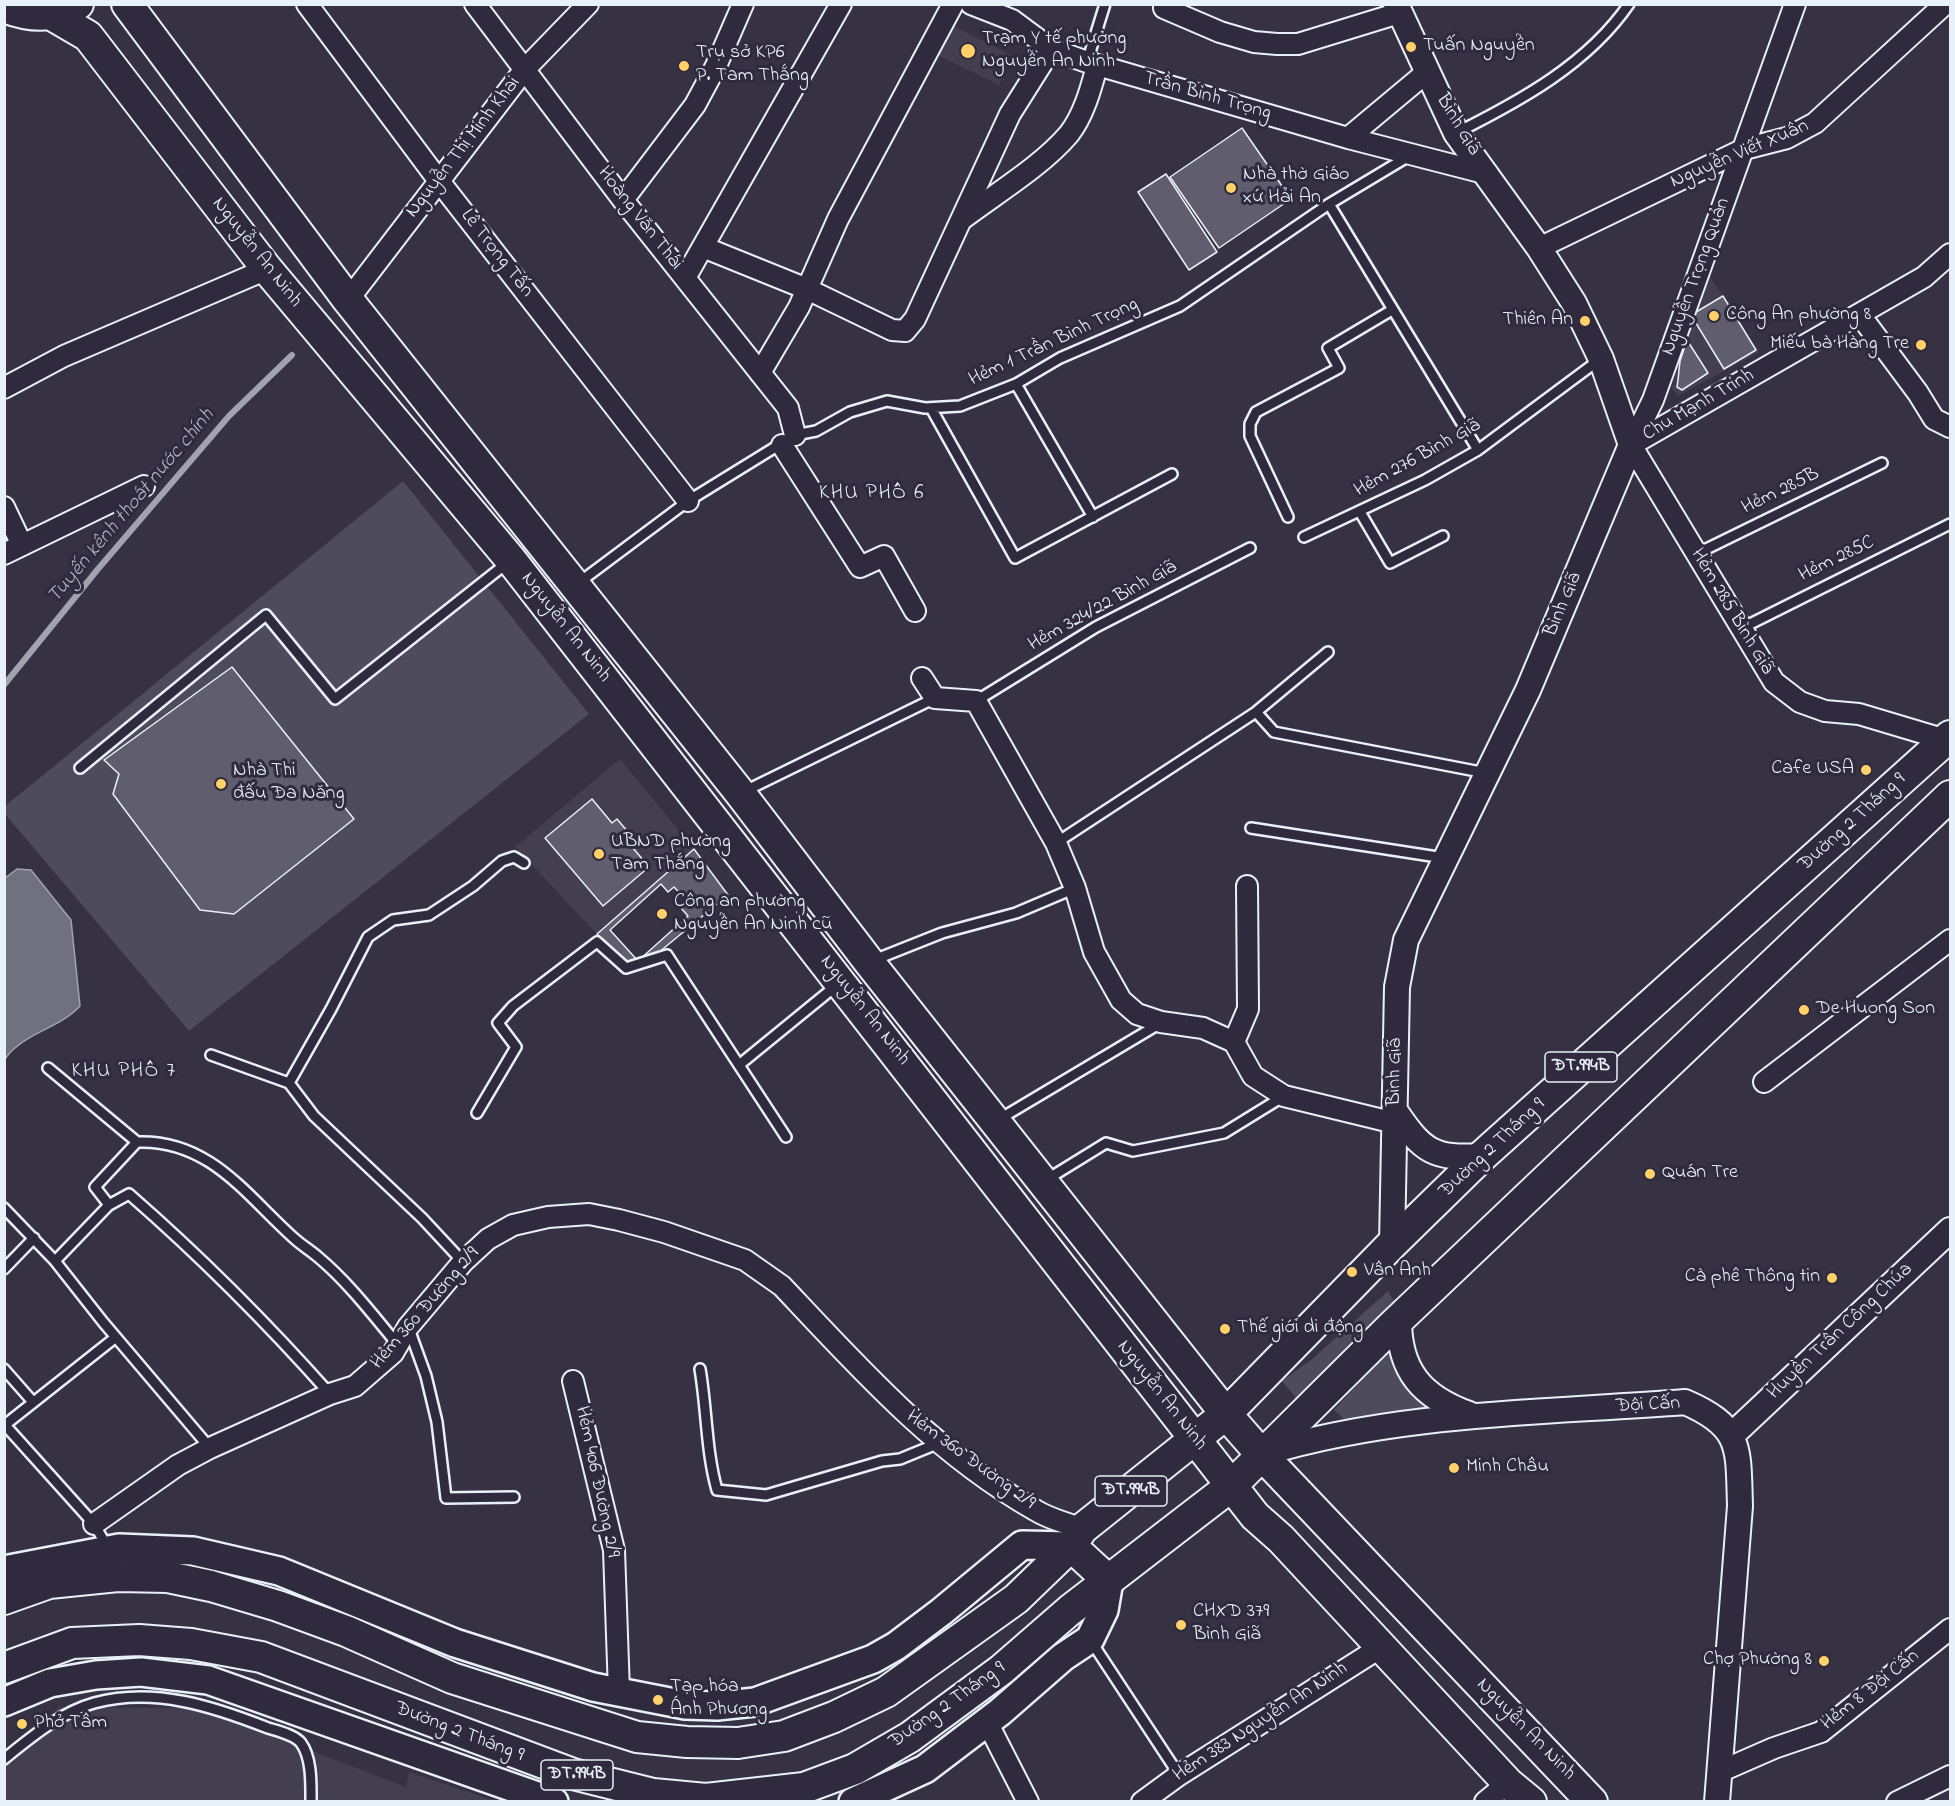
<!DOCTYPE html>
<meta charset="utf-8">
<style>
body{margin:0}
#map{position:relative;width:1955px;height:1806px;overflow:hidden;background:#363244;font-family:"Indie Flower",sans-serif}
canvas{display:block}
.frame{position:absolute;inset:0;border:6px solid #e8f1f8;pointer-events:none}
</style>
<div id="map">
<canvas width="1955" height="1806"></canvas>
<div class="frame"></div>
</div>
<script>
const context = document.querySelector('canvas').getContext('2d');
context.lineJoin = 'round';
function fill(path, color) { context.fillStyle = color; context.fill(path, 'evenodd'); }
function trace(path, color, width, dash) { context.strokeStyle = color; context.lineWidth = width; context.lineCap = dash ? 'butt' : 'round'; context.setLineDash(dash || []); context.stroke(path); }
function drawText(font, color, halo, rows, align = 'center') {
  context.font = font + ' "Indie Flower",sans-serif'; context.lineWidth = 6; context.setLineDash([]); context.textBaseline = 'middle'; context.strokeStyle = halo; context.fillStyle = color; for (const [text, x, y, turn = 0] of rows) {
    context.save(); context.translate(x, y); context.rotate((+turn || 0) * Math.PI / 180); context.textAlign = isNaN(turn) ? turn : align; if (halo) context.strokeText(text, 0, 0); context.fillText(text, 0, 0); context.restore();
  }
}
fill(new Path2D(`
 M 937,18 L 1014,56 L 999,85 L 921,47 Z
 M 1709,275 L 1759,352 L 1678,396 L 1672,389 L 1684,338 Z
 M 620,759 L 694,849 L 597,934 L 515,847 Z
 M 59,1707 L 200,1708 L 406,1787 L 409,1772 L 495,1801 L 5,1802 L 5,1758 Z`), '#433f51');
fill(new Path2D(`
 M 403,481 L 589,714 L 189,1031 L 5,814 L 4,807 Z
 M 1388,1291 L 1394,1301 L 1348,1345 L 1300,1403 L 1282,1381 L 1311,1360 Z
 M 1391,1349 L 1439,1412 L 1351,1421 L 1344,1419 L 1334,1410 Z`), '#4d4b5c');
const water = new Path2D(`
 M 17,869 L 31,870 L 71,920 L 80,1006 C 59,1029 23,1033 5,1059 L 5,878 Z`);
fill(water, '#70717f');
trace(water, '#a0a4af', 1.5);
trace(new Path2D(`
 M 4,685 L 98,569 L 229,416 L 292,355`), '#a0a4af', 6);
const building = new Path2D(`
 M 1242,128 L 1291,199 L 1219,248 L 1170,177 Z
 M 1166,174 L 1217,252 L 1189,270 L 1138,192 Z
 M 1723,296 L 1756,350 L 1724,369 L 1691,315 Z
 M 1687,340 L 1708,373 L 1682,390 L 1677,387 L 1678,380 L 1680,361 Z
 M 232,667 L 354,819 L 234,914 L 200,910 L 113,794 L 119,774 L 104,760 Z
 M 592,799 L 612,823 L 617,819 L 633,838 L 628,842 L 649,867 L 603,906 L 545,838 Z
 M 694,849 L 728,895 L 652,958 L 626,964 L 597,934 Z
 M 661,884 L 668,892 L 674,887 L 688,902 L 681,908 L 688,916 L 638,961 L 610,930 Z`);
fill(building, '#605e6e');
trace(building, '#e8f1f8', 1.5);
const service = new Path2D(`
 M 1087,62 L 1105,4
 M 1456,133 C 1520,101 1588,64 1629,4
 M 1329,204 L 1478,450
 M 1016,384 L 1093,517
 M 931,408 L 1015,558 L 1172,474
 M 1360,512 L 1390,563 L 1443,536
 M 1288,517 L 1250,436 L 1250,424 L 1256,412 L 1339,368 L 1328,348 L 1392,310
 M 1304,537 L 1425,480 L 1478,450 L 1599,360
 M 1696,554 L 1882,463
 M 577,584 L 688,501 L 795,435 L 816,431 L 850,412 L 887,401 L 925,408 L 960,406 L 1016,384 L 1060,358 L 1180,306 L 1329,204 L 1409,156
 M 1740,629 L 1950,524
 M 976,701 L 1096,627 L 1250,548
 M 1256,712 L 1274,732 L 1486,773
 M 80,768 L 266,615 L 335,699 L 507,563
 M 743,792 L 935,698
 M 1251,828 L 1444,858
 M 1056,843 L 1256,712 L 1328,652
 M 874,960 L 942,933 L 1016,913 L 1075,888
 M 211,1055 L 289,1083 L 314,1116 L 422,1218 L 463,1262
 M 739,1065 L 837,985
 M 48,1068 L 137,1142
 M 289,1083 L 331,1009 L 368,937 L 393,920 L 429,915 L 473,886 L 502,861 L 514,857 L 524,863
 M 477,1113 L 516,1047 L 498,1023 L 513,1006 L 597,942 L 626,968 L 667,955 L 786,1137
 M 998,1120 L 1159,1024
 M 1046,1180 L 1106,1143 L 1133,1151 L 1224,1133 L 1284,1096
 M 4,1208 L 55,1261 L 103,1322 L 210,1448
 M 55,1261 L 109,1205
 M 4,1269 L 34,1238
 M 409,1329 L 426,1376 L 437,1422 L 446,1498 L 514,1497
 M 4,1369 L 33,1402
 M 700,1369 C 707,1410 706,1451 717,1490 L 766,1495 L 882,1461 L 900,1459 L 939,1443
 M 330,1394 C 267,1323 200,1256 129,1194 L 109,1205 L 95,1187 L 137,1142 C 211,1139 248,1198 296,1240 C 303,1246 311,1251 318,1257 C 348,1282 373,1315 398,1345
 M 4,1424 L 94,1524 L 108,1548
 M 6,1424 L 116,1337
 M 1091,1641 L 1179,1775
 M 4,1759 C 30,1738 61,1712 94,1703 C 154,1687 212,1706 268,1728 C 278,1731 295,1735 301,1743 C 312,1758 311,1784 311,1802`);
const minor = new Path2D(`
 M 307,4 L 439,181 L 688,501
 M 475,4 L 623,200 L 788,408 L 795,435
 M 971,4 L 1012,20 L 1051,49 L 1087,62 L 1348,138 L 1488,174
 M 1164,8 L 1220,32 L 1254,42 L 1277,44 L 1298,44 L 1399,13
 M 1348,138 L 1427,72
 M 623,200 L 695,105 L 716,66 L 743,4
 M 961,220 C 995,194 1042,166 1069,134 C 1084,115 1091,88 1097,66
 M 703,247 L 807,289 L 892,330 L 905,331 L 915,319 L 1010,114 L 1051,49
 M 1539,248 L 1744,149 L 1787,138 L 1815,123 L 1945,4
 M 685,278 L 841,4
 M 348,300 L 525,69 L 588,4
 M 1860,315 L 1918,393 L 1934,419 L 1950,427
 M 760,373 L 799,307 L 838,219 L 953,4
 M 4,388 L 64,356 L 267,269
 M 782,445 L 860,567 L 884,556 L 915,611
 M 1631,445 L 1653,400 L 1795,4
 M 1631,445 L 1774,682 L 1800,702 L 1825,711 L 1859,714 L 1946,740
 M 1631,445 L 1924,277 L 1950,254
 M 4,507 L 22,545
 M 4,554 L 144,486
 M 922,678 L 935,698 L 976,701 L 1056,843 L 1075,888 L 1094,952 L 1121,1000 L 1137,1014 L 1161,1022 L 1203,1028 L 1234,1042 L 1253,1076 L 1284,1096 L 1395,1123
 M 1234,1042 L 1248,1009 L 1247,886
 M 1764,1082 L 1950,940
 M 573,1381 L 614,1550 L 619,1692
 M 94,1524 L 178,1465 L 210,1448 L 330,1394 L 355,1386 L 393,1353 L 408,1327 L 463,1262 L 488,1239 L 513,1225 L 548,1217 L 589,1214 L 619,1220 L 664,1232 L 745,1260 L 782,1286 C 859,1368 936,1454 1035,1510 C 1049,1519 1067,1523 1082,1529
 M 987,1722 L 1028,1802
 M 1719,1772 L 1774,1748 L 1821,1732 L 1950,1629
 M 1142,1802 L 1179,1775 L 1381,1647
 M 1485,1802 L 1508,1783
 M 1897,1802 L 1950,1776`);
const tertiary = new Path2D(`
 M 1396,1112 C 1423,1152 1434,1159 1482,1156
 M 1392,1244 L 1397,987 L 1406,940 L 1528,690 L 1631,445 L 1601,359 L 1574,303 L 1539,248 L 1456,133 L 1396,4
 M 1399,1320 C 1399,1371 1422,1397 1469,1414
 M 1732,1435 L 1950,1230
 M 1264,1453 C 1400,1412 1543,1413 1685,1402 C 1743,1427 1738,1448 1740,1506 L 1717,1802`);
const secondary = new Path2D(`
 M 4,1570 L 119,1548 L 193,1551 L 279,1571 L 455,1643 L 593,1687 L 685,1705 L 717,1706 L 755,1702 L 873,1659 L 896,1646 L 941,1612 L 1022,1545 L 1071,1546
 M 4,1702 L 50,1683 L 96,1675 L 141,1672 L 208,1680 L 554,1802
 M 853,1802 L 925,1769 L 1000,1712 L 1063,1657 L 1090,1639 L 1104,1610 L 1109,1581`);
const primary = new Path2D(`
 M 127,4 L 348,300 L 740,793 L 869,962 L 1226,1414 L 1261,1454 L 1592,1802
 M 4,7 C 29,17 54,19 78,4
 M 52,15 L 88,36 L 267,269 L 511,560 L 1255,1516 L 1281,1539 L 1508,1783 L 1531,1802
 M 1071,1546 L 1109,1581
 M 4,1599 L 49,1583 L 118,1576 L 168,1577 L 211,1586 L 278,1606 L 346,1631 L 452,1678 L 637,1737 L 687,1742 L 738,1743 L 784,1736 L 834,1717 L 886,1692 L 1016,1599 L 1071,1546 L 1082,1529 L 1226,1414 L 1392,1244 L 1482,1156 L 1950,736
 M 4,1668 L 72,1643 L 139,1640 L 191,1644 L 261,1657 L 573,1774 L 653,1794 L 706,1799 L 804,1788 L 855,1769 L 910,1737 L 1001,1670 L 1070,1610 L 1231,1486 L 1393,1325 L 1950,796`);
trace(service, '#e8f1f8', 14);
trace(minor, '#e8f1f8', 24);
trace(tertiary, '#e8f1f8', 28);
trace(secondary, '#e8f1f8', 32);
trace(primary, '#e8f1f8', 34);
trace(service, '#2f2a3d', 9);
trace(minor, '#2f2a3d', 20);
trace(tertiary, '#2f2a3d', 24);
trace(secondary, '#2f2a3d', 27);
trace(primary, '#2f2a3d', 30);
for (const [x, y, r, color] of [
 [1411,47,6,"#ffd166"],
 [968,51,8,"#ffd166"],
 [684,66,6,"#ffd166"],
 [1231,188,6,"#ffd166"],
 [1714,316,6,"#ffd166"],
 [1585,321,6,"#ffd166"],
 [1921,345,6,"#ffd166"],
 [1866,770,6,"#ffd166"],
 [221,784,6,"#ffd166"],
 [599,854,6,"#ffd166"],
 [662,914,6,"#ffd166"],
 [1804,1010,6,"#ffd166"],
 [1650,1174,6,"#ffd166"],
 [1352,1272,6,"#ffd166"],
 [1832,1278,6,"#ffd166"],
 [1225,1329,6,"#ffd166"],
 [1454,1468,6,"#ffd166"],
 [1181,1625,6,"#ffd166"],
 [1824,1661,6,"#ffd166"],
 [658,1700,6,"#ffd166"],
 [22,1724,6,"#ffd166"]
]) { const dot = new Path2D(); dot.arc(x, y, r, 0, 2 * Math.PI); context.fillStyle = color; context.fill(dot); trace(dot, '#2f2a3d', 2); }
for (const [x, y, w] of [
 [1581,1067,72],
 [1131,1491,72],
 [577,1775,72]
]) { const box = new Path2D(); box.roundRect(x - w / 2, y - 15, w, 30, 4.5); context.fillStyle = '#2f2a3d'; context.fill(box); trace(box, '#e8f1f8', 1.5); }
drawText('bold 18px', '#e8f1f8', null, [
 ["ĐT.994B",1581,1067],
 ["ĐT.994B",1131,1491],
 ["ĐT.994B",577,1775]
]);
drawText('20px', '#e8f1f8', '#2f2a3d', [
 ["Trạm Y tế phường",982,40],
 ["Nguyễn An Ninh",982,63],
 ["Tuấn Nguyễn",1423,47],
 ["Trụ sở KP6",696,54],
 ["P. Tam Thắng",696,77],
 ["Nhà thờ Giáo",1243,176],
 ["xứ Hải An",1243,199],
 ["Công An phường 8",1726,316],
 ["Thiên An",1573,321,"right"],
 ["Miếu bà Hàng Tre",1909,345,"right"],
 ["Cafe USA",1854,770,"right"],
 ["Nhà Thi",233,772],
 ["đấu Đa Năng",233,795],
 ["UBND phường",611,843],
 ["Tam Thắng",611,866],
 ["Công an phường",674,903],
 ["Nguyễn An Ninh cũ",674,926],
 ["De Huong Son",1816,1010],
 ["Quán Tre",1662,1174],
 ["Vân Anh",1364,1272],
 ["Cà phê Thông tin",1820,1278,"right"],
 ["Thế giới di động",1237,1329],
 ["Minh Châu",1466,1468],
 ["CHXD 379",1193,1613],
 ["Bình Giã",1193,1636],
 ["Chợ Phường 8",1812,1661,"right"],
 ["Tạp hóa",670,1688],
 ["Ánh Phương",670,1711],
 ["Phở Tâm",34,1724]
], 'left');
drawText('20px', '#e8f1f8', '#2f2a3d', [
 ["Trần Bình Trọng",1207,97,16],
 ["Bình Giã",1457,125,59],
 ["Nguyễn Thị Minh Khai",464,148,-52],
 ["Nguyễn Viết Xuân",1740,155,-23],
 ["Hoàng Văn Thái",639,219,52],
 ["Nguyễn An Ninh",256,253,52],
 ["Lê Trọng Tấn",496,254,52],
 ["Nguyễn Trọng Quản",1697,277,-70],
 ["Hẻm 1 Trần Bình Trọng",1054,343,-25],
 ["Chu Mạnh Trinh",1699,406,-30],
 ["Hẻm 276 Bình Giã",1418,459,-29],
 ["Hẻm 285B",1781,492,-26],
 ["Hẻm 285C",1837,560,-26],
 ["Bình Giã",1564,605,-67],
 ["Hẻm 324/22 Bình Giã",1103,607,-29],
 ["Hẻm 285 Bình Giã",1731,612,59],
 ["Nguyễn An Ninh",565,628,52],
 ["Đường 2 Tháng 9",1853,823,-42],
 ["Nguyễn An Ninh",864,1011,52],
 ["Bình Giã",1396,1072,-89],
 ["Đường 2 Tháng 9",1493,1149,-43],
 ["Hẻm 360 Đường 2/9",426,1309,-49],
 ["Huyền Trân Công Chúa",1841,1332,-43],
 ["Nguyễn An Ninh",1161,1396,52],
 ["Đội Cấn",1648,1406,-3],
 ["Hẻm 360 Đường 2/9",970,1461,36],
 ["Hẻm 406 Đường 2/9",596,1482,78],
 ["Hẻm 8 Đội Cấn",1871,1691,-38],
 ["Đường 2 Tháng 9",948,1706,-35],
 ["Hẻm 383 Nguyễn An Ninh",1261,1723,-33],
 ["Nguyễn An Ninh",1525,1730,46],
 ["Đường 2 Tháng 9",459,1733,21]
]);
context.letterSpacing = '1.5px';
drawText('21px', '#e8f1f8', '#2f2a3d', [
 ["KHU PHỐ 6",872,495],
 ["KHU PHỐ 7",124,1073]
]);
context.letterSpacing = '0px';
drawText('italic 21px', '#b2b7c2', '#2f2a3d', [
 ["Tuyến kênh thoát nước chính",132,507,-50]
]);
</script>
